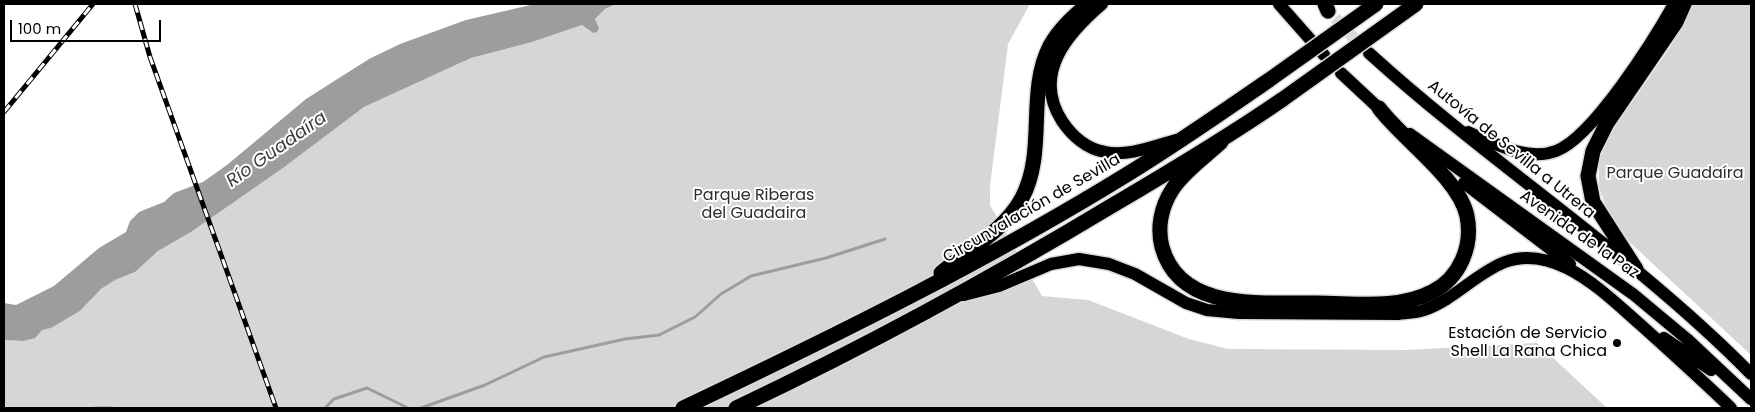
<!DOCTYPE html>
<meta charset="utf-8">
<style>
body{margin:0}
#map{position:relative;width:1755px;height:412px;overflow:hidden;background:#fff;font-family:Poppins,sans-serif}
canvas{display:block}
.frame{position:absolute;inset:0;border:5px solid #000;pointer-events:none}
.scale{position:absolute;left:10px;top:20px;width:151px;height:22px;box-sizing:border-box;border:2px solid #000;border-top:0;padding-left:6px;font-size:15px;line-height:18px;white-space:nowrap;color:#000;-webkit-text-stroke:4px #fff;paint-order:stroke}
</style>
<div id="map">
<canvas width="1755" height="412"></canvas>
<div class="frame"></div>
<div class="scale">100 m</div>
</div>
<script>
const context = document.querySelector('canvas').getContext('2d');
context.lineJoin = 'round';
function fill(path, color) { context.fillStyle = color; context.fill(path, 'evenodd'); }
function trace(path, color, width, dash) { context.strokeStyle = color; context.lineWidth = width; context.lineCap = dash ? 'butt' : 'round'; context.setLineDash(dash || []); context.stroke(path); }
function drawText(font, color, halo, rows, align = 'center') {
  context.font = font + ' Poppins,sans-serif'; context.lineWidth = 4; context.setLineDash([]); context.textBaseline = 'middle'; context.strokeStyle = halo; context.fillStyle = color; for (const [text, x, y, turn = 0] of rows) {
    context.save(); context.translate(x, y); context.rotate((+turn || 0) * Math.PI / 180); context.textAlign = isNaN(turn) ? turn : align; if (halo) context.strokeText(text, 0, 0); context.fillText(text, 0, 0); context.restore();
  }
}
fill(new Path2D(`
 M 616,4 L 1030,4 L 1008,44 L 990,186 L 990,205 L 1042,296 L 1088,300 L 1189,339 L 1228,349 L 1406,350 L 1537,343 L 1607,408 L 4,408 L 4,340 L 23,341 L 42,329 L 51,328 L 80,311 L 101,289 L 115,280 L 135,272 L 158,251 L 191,232 L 283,168 L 364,107 L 471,58 L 532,42 L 582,25 L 593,33 L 599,28 L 595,19 L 605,9 Z
 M 1693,4 L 1751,4 L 1751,355 L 1624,237 L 1606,207 L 1599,187 L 1599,161 L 1610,134 L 1671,46 Z`), '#d6d6d6');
fill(new Path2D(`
 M 535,4 L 616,4 L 605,9 L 595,19 L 599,28 L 597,32 L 593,33 L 582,25 L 532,42 L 471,58 L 364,107 L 283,168 L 191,232 L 158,251 L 135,272 L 115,280 L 101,289 L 80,311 L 51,328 L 42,330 L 35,338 L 23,341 L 4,340 L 4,303 L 16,305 L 54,286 L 99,248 L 126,232 L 130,221 L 139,212 L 164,202 L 174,193 L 203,182 L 227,165 L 306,99 L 369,59 L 400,44 L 466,20 Z`), '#9d9d9d');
trace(new Path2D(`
 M 95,408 L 112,408
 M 325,408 L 334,399 L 367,388 L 408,408
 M 421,408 L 485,385 L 544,357 L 625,339 L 659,335 L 695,317 L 721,294 L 751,276 L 826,258 L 885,239`), '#9d9d9d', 3);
trace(new Path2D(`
 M 1335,18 L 1365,50`), '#d9d9d9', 12, [12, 6]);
const primary = new Path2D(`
 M 1102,4 C 1067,34 1032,74 1062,121 C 1072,136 1087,149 1105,152 C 1128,157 1154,146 1176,140
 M 1279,4 L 1324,55
 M 1369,53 C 1492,165 1634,255 1751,374
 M 1341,73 L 1385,114
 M 1468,132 C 1494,143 1527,162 1556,151 C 1593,137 1654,40 1674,4
 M 1410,134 L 1633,294 L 1687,339 L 1751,399
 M 1464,183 L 1570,264
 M 964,295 L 999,286 L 1051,264 L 1079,259 L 1109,264 L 1135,274 L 1186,303 L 1207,310 L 1239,313 L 1398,314 C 1406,313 1416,313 1424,310 C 1454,300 1476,273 1505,262 C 1526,254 1548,259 1567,268 C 1595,282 1619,306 1642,326 C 1672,353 1702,380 1731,408
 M 1664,338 L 1711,370`);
const motorway = new Path2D(`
 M 1325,4 L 1328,11
 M 1221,142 C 1206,156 1182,173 1172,190 C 1161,207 1157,228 1162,247 C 1180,313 1265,302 1316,303 C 1354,303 1398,310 1432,292 C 1460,278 1473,246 1467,216 C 1459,178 1403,140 1379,108
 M 1636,269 L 1593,202 L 1588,176 L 1593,151 L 1607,123 L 1676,22 L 1684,4
 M 941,273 C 968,250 1005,230 1022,198 C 1047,151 1026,93 1050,46 C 1059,29 1074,16 1088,4
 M 683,408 C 835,336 987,261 1131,172 C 1178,143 1224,111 1269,80
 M 736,408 C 865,347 990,279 1113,205 C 1171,171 1228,137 1283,99`);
trace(primary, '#dbdbdb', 15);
trace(motorway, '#dbdbdb', 18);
trace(primary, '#000', 12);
trace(motorway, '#000', 15);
const rail = new Path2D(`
 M 135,4 L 150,57 L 276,408
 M 4,112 L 93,4`);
trace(rail, '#000', 5);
trace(rail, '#fff', 3, [9]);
const motorwayBridge = new Path2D(`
 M 1269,80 L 1376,4
 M 1283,99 L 1416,4`);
trace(motorwayBridge, '#dbdbdb', 18, []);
trace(motorwayBridge, '#000', 15);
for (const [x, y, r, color] of [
 [1617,343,5,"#000"]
]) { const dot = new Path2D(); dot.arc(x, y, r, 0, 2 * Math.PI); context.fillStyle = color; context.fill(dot); trace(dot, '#fff', 2); }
drawText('16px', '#000', '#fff', [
 ["Autovía de Sevilla a Utrera",1511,150,39],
 ["Circunvalación de Sevilla",1032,209,-30],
 ["Avenida de la Paz",1579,235,35]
]);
drawText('16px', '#2d2d2d', '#fff', [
 ["Parque Guadaíra",1675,174],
 ["Parque Riberas",754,196],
 ["del Guadaira",754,214]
]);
drawText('16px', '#000', '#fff', [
 ["Estación de Servicio",1607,334],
 ["Shell La Rana Chica",1607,352]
], 'right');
drawText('italic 18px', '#3e3e3e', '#fff', [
 ["Río Guadaíra",277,150,-35]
]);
</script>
